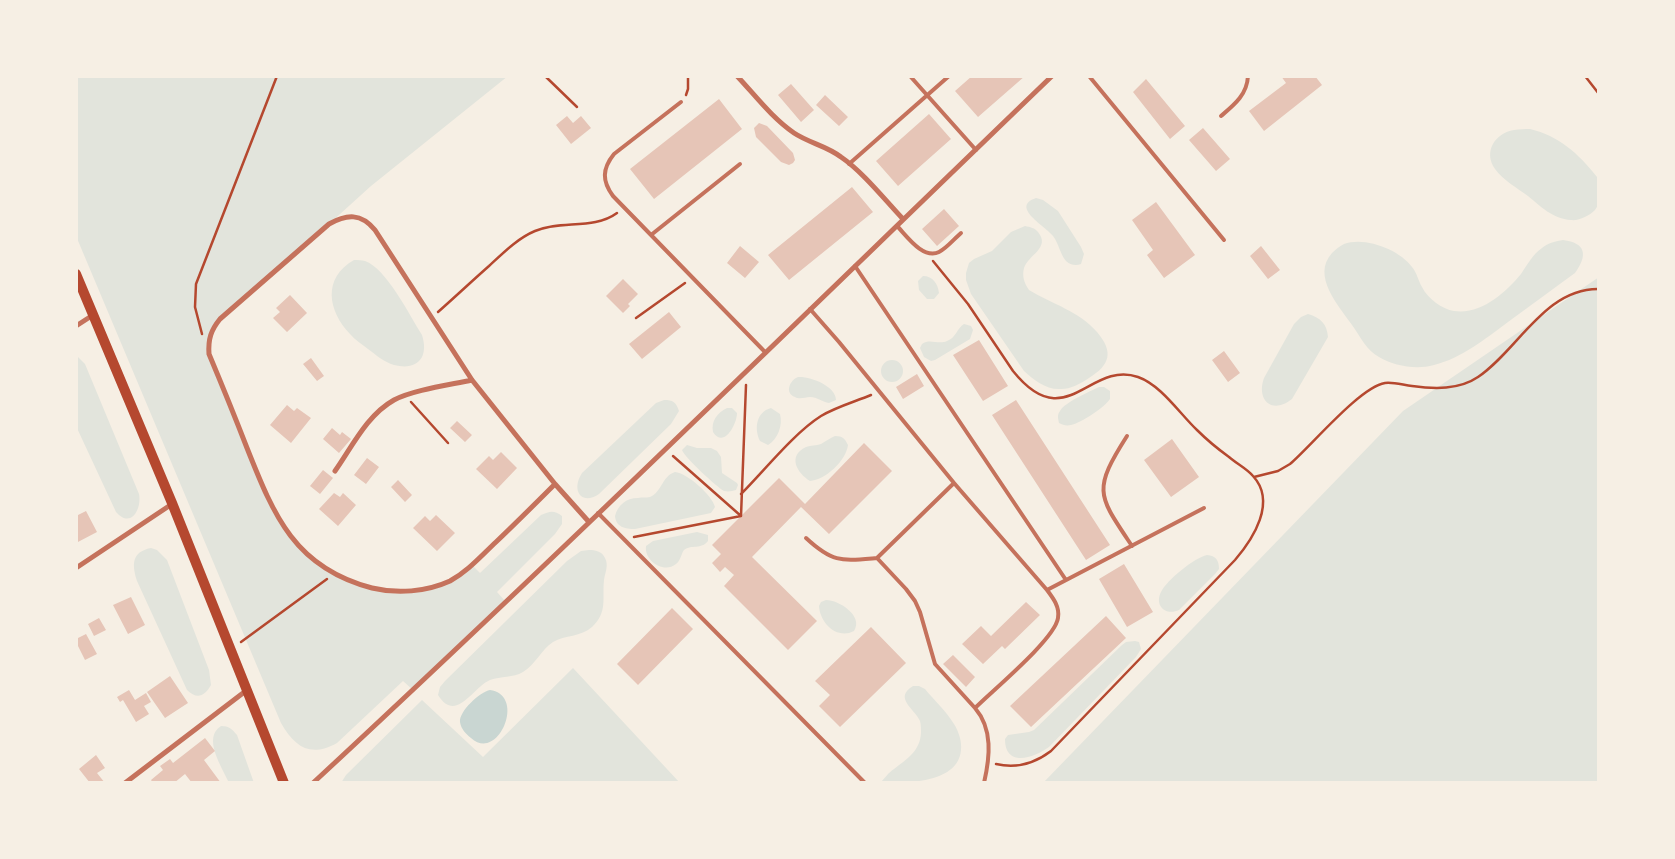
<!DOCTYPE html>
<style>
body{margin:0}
#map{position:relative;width:1675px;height:859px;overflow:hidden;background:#f6efe4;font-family:"PT Sans Narrow",sans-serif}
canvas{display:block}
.frame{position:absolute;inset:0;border:78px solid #f6efe4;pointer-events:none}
</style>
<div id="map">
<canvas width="1675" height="859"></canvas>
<div class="frame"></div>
</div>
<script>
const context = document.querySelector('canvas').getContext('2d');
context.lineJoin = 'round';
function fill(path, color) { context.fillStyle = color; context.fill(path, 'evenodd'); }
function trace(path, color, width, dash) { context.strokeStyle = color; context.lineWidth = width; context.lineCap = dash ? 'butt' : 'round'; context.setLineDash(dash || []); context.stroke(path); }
fill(new Path2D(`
 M 76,76 L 508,76 L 371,186 L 329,224 L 220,318 L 208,346 L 259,478 L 286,531 L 321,566 L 364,586 L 407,591 L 449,581 L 472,565 L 480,573 L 541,515 C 550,511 554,510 562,516 L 562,524 L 555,534 L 497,592 L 505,601 L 413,690 L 403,681 L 337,743 C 310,758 295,747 281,723 L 76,236 Z
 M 1530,129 C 1559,136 1578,153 1597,177 C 1601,186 1601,203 1595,210 C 1589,216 1579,221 1571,220 C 1553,219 1540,206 1528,196 C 1517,188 1503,180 1495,169 C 1483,152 1495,133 1514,130 C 1519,129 1525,129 1530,129 Z
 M 1036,198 L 1043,200 L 1058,211 L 1081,247 L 1084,254 L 1081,264 C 1076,266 1070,265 1066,261 C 1060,254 1059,244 1053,236 C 1047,227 1009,207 1036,198 Z
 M 1025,226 C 1030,227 1035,228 1038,232 C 1051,248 1028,255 1024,268 C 1022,276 1024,283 1029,290 C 1052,304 1079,311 1097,332 C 1114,352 1110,365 1089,378 C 1080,384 1071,389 1061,389 C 1046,390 1034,380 1024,371 L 971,294 L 966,280 L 966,273 L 969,263 L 974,259 L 992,251 L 1011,232 Z
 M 1563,240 C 1586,243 1588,255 1575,273 C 1553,289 1531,305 1508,322 C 1485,339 1462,358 1434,365 C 1416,370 1394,366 1379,357 C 1367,351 1360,336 1352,325 C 1339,306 1311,276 1332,253 C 1336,249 1340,246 1344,244 C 1365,236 1400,250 1412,267 C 1417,273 1418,280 1422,287 C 1428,299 1442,309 1454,311 C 1481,315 1505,293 1521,274 C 1527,265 1533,254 1542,248 C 1548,243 1556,241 1563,240 Z
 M 354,260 C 358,260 362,260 365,261 C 386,268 410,316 422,335 C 429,357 418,371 394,365 C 384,362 376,355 368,349 C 362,344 355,340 350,334 C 328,311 322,278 354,260 Z
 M 923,276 C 933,276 938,284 939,293 L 934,299 L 927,299 L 919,290 L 918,281 Z
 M 1599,277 L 1599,783 L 1043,783 L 1403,411 Z
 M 1308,314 C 1321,318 1327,324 1328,337 L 1292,399 C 1272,415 1256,400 1264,378 L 1294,324 L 1301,317 Z
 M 964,324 L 971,326 L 973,330 L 970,339 L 935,360 L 931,361 L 924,357 L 920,348 L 922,344 C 930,338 938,345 947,341 C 956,338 957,328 964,324 Z
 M 76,355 L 85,364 L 139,494 C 142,509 131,529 116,512 L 76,426 Z
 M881 371a11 11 0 1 1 22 0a11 11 0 1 1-22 0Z
 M 798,377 C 810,376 836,386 836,400 L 829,403 C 823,402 817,397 810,397 C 805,397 800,400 795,397 C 784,393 790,380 798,377 Z
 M 1099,387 L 1104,387 L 1110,391 L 1110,399 C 1105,407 1081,423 1071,425 C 1066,426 1063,425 1059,423 C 1058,418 1057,415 1060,411 C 1065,402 1089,392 1099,387 Z
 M 664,400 C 673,400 676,402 679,411 L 671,424 L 599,494 C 581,506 571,490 582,473 L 656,403 Z
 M 727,408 L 732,408 L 737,413 C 737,424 724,449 713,432 C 711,421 717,413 727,408 Z
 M 771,408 L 780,414 C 783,425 778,439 768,445 L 760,441 C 754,429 756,412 771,408 Z
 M 835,436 C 843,436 845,439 848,445 C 846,461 825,480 810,481 C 797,473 787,456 806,447 C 811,445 816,446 821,444 C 826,441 830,438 835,436 Z
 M 687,445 L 697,448 L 711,448 L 717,451 L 721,457 L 722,473 L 737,483 L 738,485 L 736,490 C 732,491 729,492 724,491 C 717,487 684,457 682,450 Z
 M 675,472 C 687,473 712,495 715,507 L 711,513 L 635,529 C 625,529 616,527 615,516 C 618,505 626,498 638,498 C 642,497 646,498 650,497 C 662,492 662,476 675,472 Z
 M 697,532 L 708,535 L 708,541 C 701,550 692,544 684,550 C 681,554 681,560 676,564 C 664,574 644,561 646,546 L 653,541 Z
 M 151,548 L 157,550 L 167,560 L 209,670 L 211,685 C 205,696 197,700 187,690 L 137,581 C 132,565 131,552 151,548 Z
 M 589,550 C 595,550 602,551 605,558 C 609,565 605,573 604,580 C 602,599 608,612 592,627 C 581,637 565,635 553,642 C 541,650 535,665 523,672 C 513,678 501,676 490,680 C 473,687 456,724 438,695 L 440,687 L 445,681 L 567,561 L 581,551 Z
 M 1207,555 C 1216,556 1219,560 1219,569 L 1215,574 L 1179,610 C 1166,616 1154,606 1161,592 C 1167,580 1194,558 1207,555 Z
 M 826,600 C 839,600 864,616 854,631 C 837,640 820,623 819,606 L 821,602 Z
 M 1135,641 L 1139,642 L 1141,649 L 1136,657 L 1049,747 C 1034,758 1005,768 1005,739 L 1008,735 L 1029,732 L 1034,730 L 1122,645 L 1126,642 Z
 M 573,668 L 680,783 L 341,783 L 346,775 L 422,700 L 483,757 Z
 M 913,686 L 919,686 L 925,689 C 934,700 946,711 954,724 C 959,732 962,742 961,750 C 958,784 905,783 880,783 C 885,778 888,773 894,769 C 907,759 920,751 921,733 C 921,730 921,724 920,721 C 915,709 893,698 913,686 Z
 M 221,726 C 229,726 232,729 237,735 L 254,783 L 229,783 C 222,767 202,738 221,726 Z`), '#e2e4dc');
fill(new Path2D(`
 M 490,690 C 527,695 498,763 471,738 C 466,734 461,729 460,722 C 459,711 480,692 490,690 Z`), '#c9d6d2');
fill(new Path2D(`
 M 972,76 L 1025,76 L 978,117 L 955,91 Z
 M 1281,76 L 1315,76 L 1322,85 L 1264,131 L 1249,111 L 1286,83 Z
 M 1146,79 L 1185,126 L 1170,139 L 1133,92 Z
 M 791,84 L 814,110 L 801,122 L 778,95 Z
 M 825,95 L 848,117 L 839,126 L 816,105 Z
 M 719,99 L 742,129 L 654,199 L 630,169 Z
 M 929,114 L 951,139 L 898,186 L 876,161 Z
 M 567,116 L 573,123 L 581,116 L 591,128 L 571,144 L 556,125 Z
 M 759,123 L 767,126 L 793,153 L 795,160 L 793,163 L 789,165 L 781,162 L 756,137 L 754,128 Z
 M 1203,128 L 1230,159 L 1216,171 L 1189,140 Z
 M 852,187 L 873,212 L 789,280 L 768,255 Z
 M 1156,202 L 1195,255 L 1164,278 L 1147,255 L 1153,250 L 1132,220 Z
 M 944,209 L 959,226 L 937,246 L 922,229 Z
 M 740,246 L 759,262 L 745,278 L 727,263 Z
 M 1261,246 L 1280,270 L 1268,279 L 1250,256 Z
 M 623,279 L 638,294 L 628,304 L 630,306 L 623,313 L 606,296 Z
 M 290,295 L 307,313 L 287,332 L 273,318 L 280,312 L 276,308 Z
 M 669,312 L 681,327 L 642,359 L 629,344 Z
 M 979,340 L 1008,386 L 983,401 L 953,355 Z
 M 1224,351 L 1240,373 L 1228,382 L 1212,360 Z
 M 311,358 L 324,376 L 317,381 L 303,364 Z
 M 917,374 L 924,386 L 903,399 L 896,387 Z
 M 1016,400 L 1110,545 L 1086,560 L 992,415 Z
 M 287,405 L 294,411 L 297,408 L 311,418 L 291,443 L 270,425 Z
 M 457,421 L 472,435 L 465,442 L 450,428 Z
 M 332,428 L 340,435 L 342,432 L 351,439 L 339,453 L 323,439 Z
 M 1172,439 L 1199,477 L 1171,497 L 1144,460 Z
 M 864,443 L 892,471 L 829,534 L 801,507 L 752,557 L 817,621 L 788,650 L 724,586 L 734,575 L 725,567 L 720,572 L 712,563 L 721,554 L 712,545 L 779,478 L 805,504 Z
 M 501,452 L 517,468 L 497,489 L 476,469 L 489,456 L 493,460 Z
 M 367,458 L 379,467 L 366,484 L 354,475 Z
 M 323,470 L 333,478 L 320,494 L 310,486 Z
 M 398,480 L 412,495 L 405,502 L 391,487 Z
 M 334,493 L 340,497 L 343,493 L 356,505 L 338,526 L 319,509 Z
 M 86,511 L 97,532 L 76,543 L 76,516 Z
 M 436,515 L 455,533 L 437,551 L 413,528 L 425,516 L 430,521 Z
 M 1124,564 L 1153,612 L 1127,627 L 1099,579 Z
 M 131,597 L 145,625 L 128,634 L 113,605 Z
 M 1026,602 L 1040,615 L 1005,649 L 1002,646 L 983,664 L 962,644 L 981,626 L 991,636 Z
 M 672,608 L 693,629 L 638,685 L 617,664 Z
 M 1106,616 L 1126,638 L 1031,727 L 1010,706 Z
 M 99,618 L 106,630 L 94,636 L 88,624 Z
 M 871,627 L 906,663 L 840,727 L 819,706 L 830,695 L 815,681 Z
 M 86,634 L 97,654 L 85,660 L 76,642 L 76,639 Z
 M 953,655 L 975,677 L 966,687 L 943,664 Z
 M 170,676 L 188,703 L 165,718 L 147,692 Z
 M 129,690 L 135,700 L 146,693 L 151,702 L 144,706 L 149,714 L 136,722 L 123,700 L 120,702 L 117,697 Z
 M 205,738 L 215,751 L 204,760 L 221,783 L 192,783 L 185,774 L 174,783 L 153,783 L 151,780 L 163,770 L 160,766 L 170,759 L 173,763 Z
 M 96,755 L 105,768 L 97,773 L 105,783 L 90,783 L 79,769 Z`), '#e6c5b7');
trace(new Path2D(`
 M 545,76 L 577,107
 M 1585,76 L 1599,94
 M 686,95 L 688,89 L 688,76
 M 933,261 L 968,304 L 1013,371 C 1066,437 1089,360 1138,377 C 1161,385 1180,414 1197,430 C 1207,440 1218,449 1229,457 C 1237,464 1246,468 1253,476 C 1277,502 1253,539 1235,560 L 1051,751 C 1034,764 1017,769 996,764
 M 438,312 C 455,297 472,281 489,266 C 503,253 518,238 535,231 C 561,220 594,230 617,213
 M 636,318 L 685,283
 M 202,334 L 195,307 L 196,284 L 277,76
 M 411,402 L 448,443
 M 673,456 L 741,516
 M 1254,477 L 1278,471 L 1290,464 C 1312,445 1360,387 1385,383 C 1394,382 1403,385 1412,386 C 1434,389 1459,390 1478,377 C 1518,350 1545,288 1599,289
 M 741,494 C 764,471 794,433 821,416 C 836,407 854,402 871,395
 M 741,516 L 746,385
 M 634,537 L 741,516
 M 241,642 L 327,579`), '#b5482f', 2.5);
trace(new Path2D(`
 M 910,76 L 976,150
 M 1089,76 L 1224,240
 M 681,102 L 614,154 C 602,169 602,181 613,196 L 765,352
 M 1221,116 C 1234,105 1247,95 1248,76
 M 849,164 L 949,76
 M 897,226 C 906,235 923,260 939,252 C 947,248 954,239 961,233
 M 651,235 L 740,164
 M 855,266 L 1066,580
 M 810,309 L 839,342 L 954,483 L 1047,590 C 1053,598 1060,607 1058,618 C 1055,639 993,690 975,708 C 993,729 990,757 984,783
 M 1127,436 C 1092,491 1098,495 1132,546
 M 954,483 L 877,558 L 906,589 L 915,601 L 920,612 L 935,664 L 975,708
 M 598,513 L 865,783
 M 806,538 C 833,563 841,561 877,558
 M 1047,590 L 1204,508`), '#c5725c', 4);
trace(new Path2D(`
 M 737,76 C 755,95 772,118 794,133 C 809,143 827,146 841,157 C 863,172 885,200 903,219
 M 76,326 L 93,315
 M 335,471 C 352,447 367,415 394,400 C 413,390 449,385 472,380
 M 555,484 L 472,380 L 375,230 C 361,213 347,214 329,224 L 220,319 C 211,330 208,339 209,354 C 222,385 235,417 247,448 C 274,516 295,568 372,588 C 397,594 426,592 450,581 C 468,571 481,556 496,542 C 516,523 536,503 555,484 L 589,522
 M 76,568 L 172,504
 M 125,783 L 247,690
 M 313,783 C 563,551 806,313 1052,76`), '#c5725c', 5);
trace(new Path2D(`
 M 76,274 L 172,503 L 284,783`), '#b5482f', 10);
</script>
